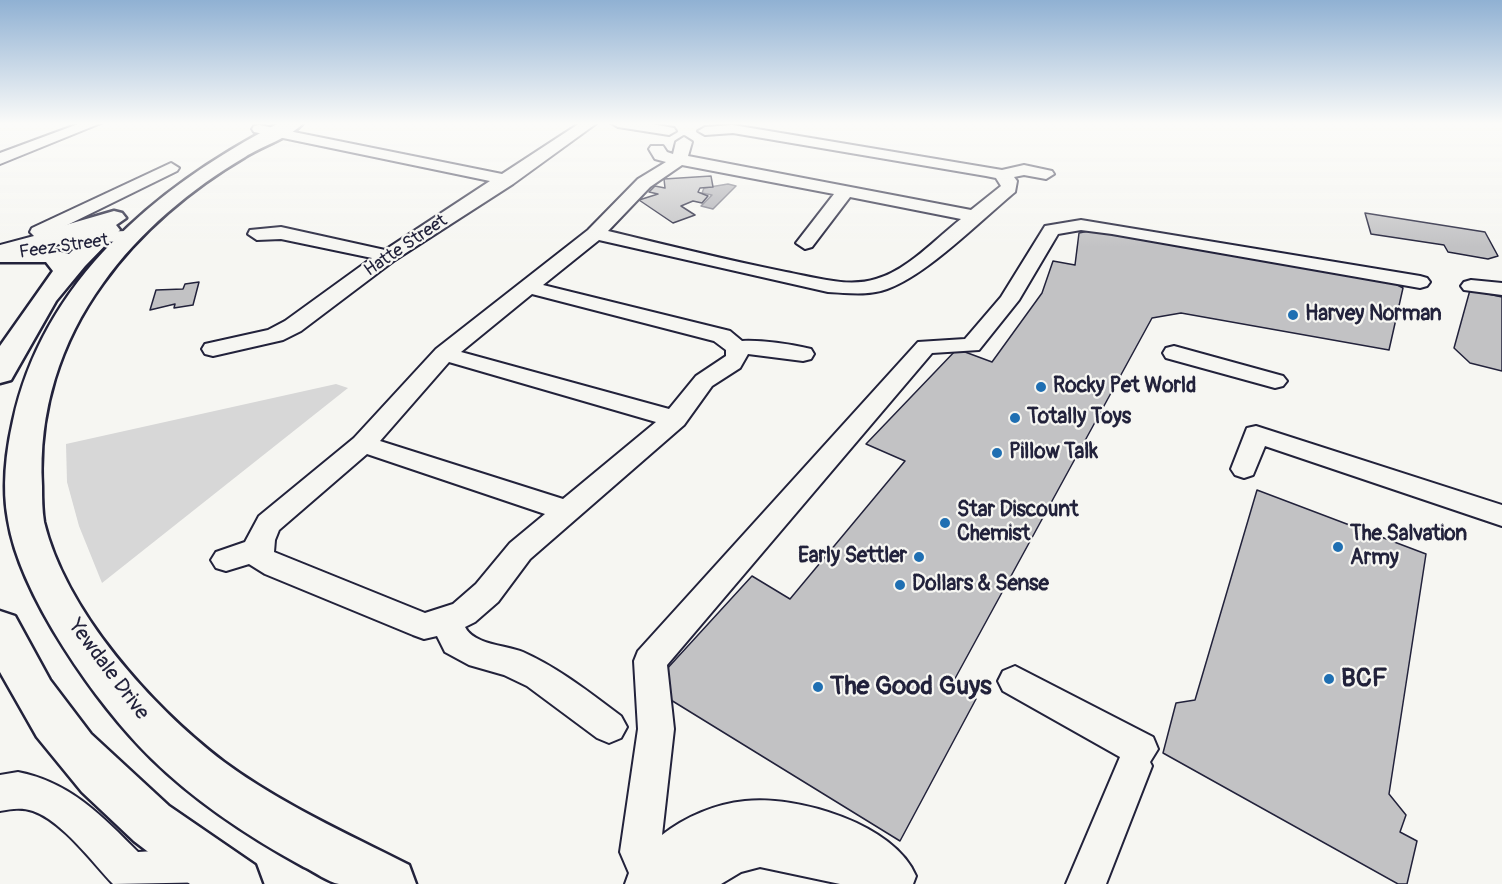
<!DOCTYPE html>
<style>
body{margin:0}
canvas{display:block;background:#f6f6f2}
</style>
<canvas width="1502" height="884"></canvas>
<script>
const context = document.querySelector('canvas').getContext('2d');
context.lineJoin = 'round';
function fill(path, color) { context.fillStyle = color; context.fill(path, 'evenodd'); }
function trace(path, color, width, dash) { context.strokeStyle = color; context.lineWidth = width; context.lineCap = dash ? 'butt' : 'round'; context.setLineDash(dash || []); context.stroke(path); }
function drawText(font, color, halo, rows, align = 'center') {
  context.font = font + ' Pangolin,sans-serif'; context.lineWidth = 4.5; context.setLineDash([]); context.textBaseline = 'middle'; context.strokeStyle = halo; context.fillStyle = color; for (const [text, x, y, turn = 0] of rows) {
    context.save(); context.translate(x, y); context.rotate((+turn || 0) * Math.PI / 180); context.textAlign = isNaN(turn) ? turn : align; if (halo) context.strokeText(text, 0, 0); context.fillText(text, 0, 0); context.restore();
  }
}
fill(new Path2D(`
 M 336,384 L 348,388 L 102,583 L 79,526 L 67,482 L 66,444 Z`), '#d7d7d7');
const water = new Path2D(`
 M 728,184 L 736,186 L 713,209 L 701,206 L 712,195 L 702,193 L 704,188 Z`);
fill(water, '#adadb3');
trace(water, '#757583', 1.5);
const building = new Path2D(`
 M 711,176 L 713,187 L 700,188 L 698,192 L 708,196 L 702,203 L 693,201 L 681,206 L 695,215 L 673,223 L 639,200 L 658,194 L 649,192 L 655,186 L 665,188 L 664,179 Z
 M 1365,213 L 1485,232 L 1498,256 L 1488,259 L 1448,252 L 1444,245 L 1371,234 Z
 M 1099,229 L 1392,282 L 1403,288 L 1389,350 L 1181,313 L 1152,318 L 952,684 L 976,699 L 900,841 L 666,697 L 665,671 L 752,576 L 790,599 L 905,461 L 866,444 L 957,349 L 992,362 L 1042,293 L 1053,261 L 1075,265 L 1079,233 Z
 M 199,282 L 193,305 L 174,308 L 175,304 L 150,310 L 156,290 L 183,289 L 185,284 Z
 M 1470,290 L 1502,297 L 1502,371 L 1470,363 L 1454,348 Z
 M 1257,490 L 1426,554 L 1389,794 L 1406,815 L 1400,832 L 1417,841 L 1407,884 L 1398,884 L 1163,753 L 1176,703 L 1195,700 Z`);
fill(building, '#c2c2c4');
trace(building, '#22223b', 1.5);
const minor = new Path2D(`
 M 81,123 L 101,123 L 0,164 L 0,153 Z
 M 580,123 L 597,123 L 513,184 L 395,260 L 301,331 L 283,340 L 213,356 L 205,354 L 202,349 L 205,344 L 268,330 L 285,321 L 372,258 L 281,239 L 257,240 L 248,234 L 250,230 L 281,227 L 385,250 L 490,181 L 259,133 L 254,132 L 252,129 L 254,126 L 259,125 L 502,174 Z
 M 611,123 L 646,123 L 674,128 L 676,131 L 669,135 L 618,127 Z
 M 733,125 L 1002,170 L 1024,165 L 1052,171 L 1054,174 L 1046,179 L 1024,175 L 1014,177 L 1017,181 L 1015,192 C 981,220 927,275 887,289 C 868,296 848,293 828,292 L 599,240 L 543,285 L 730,331 L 742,341 C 765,340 788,344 811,349 L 814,354 L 811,359 L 803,361 L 748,354 L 740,368 L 712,386 L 684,425 L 530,559 L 498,602 L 475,622 L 465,627 C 474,645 506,645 523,652 C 559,668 590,693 621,716 L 627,727 L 621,738 L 609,743 L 597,738 L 527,686 L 504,675 L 469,665 L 445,652 L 437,636 L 424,639 L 413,635 L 265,574 L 249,564 L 226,571 L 216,568 L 211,560 L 216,552 L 245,542 L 259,516 L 354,438 L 436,349 L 588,230 L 638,179 L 666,162 L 655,159 L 649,149 L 651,146 L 663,146 L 667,152 L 673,154 L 676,142 L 684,137 L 692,142 L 688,156 L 971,210 L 1001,186 L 996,178 L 986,176 L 733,133 L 705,135 L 698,131 L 705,127 ZM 682,165 L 834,194 L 796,243 L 805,249 L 812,247 L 850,197 L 961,219 C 935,239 908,270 876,279 C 848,288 814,277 786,272 C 726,260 667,245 608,231 L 650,187 ZM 532,294 L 714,341 L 726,350 L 726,356 L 696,376 L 669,409 L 461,352 ZM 449,362 L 656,422 L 563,499 L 380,441 ZM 367,454 L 545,514 L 510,543 L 476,584 L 453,604 L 425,613 L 274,552 L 275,540 L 279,530 Z
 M 171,163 L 179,168 L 177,171 L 51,233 L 129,231 L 136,233 L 138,237 L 136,241 L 64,243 L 0,257 L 0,245 L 34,236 L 30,232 L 32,228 Z
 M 1081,220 L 1420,276 L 1427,278 L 1430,282 L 1427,286 L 1420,288 L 1112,234 L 1081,230 L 1058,234 L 1019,300 L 979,350 L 932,353 L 667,665 L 674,729 L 662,835 C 685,817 715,804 745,801 C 797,795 895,824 916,876 L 913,884 L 840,884 L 760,867 L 741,872 L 721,884 L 625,884 L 629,873 L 620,852 L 638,729 L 634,661 L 638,651 L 918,342 L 965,339 L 1001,297 L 1045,226 Z
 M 1471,280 L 1502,283 L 1502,295 L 1464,290 L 1461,286 L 1464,282 Z
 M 1174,346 L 1283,376 L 1287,381 L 1283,386 L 1275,388 L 1166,358 L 1163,353 L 1166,348 Z
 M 1256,426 L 1502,505 L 1502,526 L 1265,446 L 1253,475 L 1244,478 L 1235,475 L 1231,469 L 1247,428 Z
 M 1015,666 L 1153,737 L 1158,749 L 1150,762 L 1152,766 L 1106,884 L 1066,884 L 1120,757 L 1003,691 L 998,681 L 1003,671 Z
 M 18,772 C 70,782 102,816 138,852 L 205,848 L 219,854 L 225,868 L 219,882 L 113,884 C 92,862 62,821 33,811 C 21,807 11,809 0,811 L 0,775 Z`);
const major = new Path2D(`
 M 279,123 L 303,123 C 293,136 260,147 245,157 C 192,188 139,232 103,283 C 60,342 38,412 42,486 C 42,498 42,510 44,522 C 66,612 152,707 224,762 C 281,804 346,833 409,865 L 416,884 C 391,884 363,884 339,884 C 328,882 315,872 304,867 C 249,837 197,803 152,759 C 97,705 20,596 8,520 C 2,488 6,452 13,421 C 43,281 157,186 279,123 Z
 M 114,211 L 122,213 L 126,218 L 116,225 L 120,230 L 85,266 L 56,301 L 11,380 L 0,383 L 0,346 L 53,271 L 46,262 L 0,262 L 0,250 L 40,247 L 69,254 L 88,235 L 47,245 L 38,243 L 35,238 L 38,233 Z
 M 0,611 L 15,616 L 50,680 L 91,734 L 169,806 L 255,865 L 262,884 L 190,884 L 134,841 L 82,792 L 37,737 L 0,672 Z`);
trace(minor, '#22223b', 4);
trace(major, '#22223b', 5);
fill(minor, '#f6f6f2');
fill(major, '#f6f6f2');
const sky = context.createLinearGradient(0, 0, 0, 247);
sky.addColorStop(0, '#90b1d3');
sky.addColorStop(0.5, '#fbfbf9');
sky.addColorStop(1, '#fbfbf900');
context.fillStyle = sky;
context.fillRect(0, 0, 1502, 247);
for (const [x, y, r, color] of [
 [1293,315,6,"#1f6fb2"],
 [1041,387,6,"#1f6fb2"],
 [1015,418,6,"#1f6fb2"],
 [997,453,6,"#1f6fb2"],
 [945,523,6,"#1f6fb2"],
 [1338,547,6,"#1f6fb2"],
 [919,557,6,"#1f6fb2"],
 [900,585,6,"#1f6fb2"],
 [1329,679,6,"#1f6fb2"],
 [818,687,6,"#1f6fb2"]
]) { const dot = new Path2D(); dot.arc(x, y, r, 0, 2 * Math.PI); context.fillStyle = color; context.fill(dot); trace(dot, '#f6f6f2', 2); }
drawText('18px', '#22223b', '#f6f6f2', [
 ["Hatte Street",406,246,-34],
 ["Feez Street",64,247,-8]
]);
drawText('bold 21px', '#22223b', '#f6f6f2', [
 ["Harvey Norman",1305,315],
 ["Rocky Pet World",1053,387],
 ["Totally Toys",1027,418],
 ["Pillow Talk",1009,453],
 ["Star Discount",957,511],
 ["Chemist",957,535],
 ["The Salvation",1350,535],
 ["Army",1350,559],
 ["Early Settler",907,557,"right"],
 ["Dollars & Sense",912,585]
], 'left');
drawText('21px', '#22223b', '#f6f6f2', [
 ["Yewdale Drive",108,670,53]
]);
drawText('bold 26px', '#22223b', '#f6f6f2', [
 ["BCF",1341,679],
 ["The Good Guys",830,687]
], 'left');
</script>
